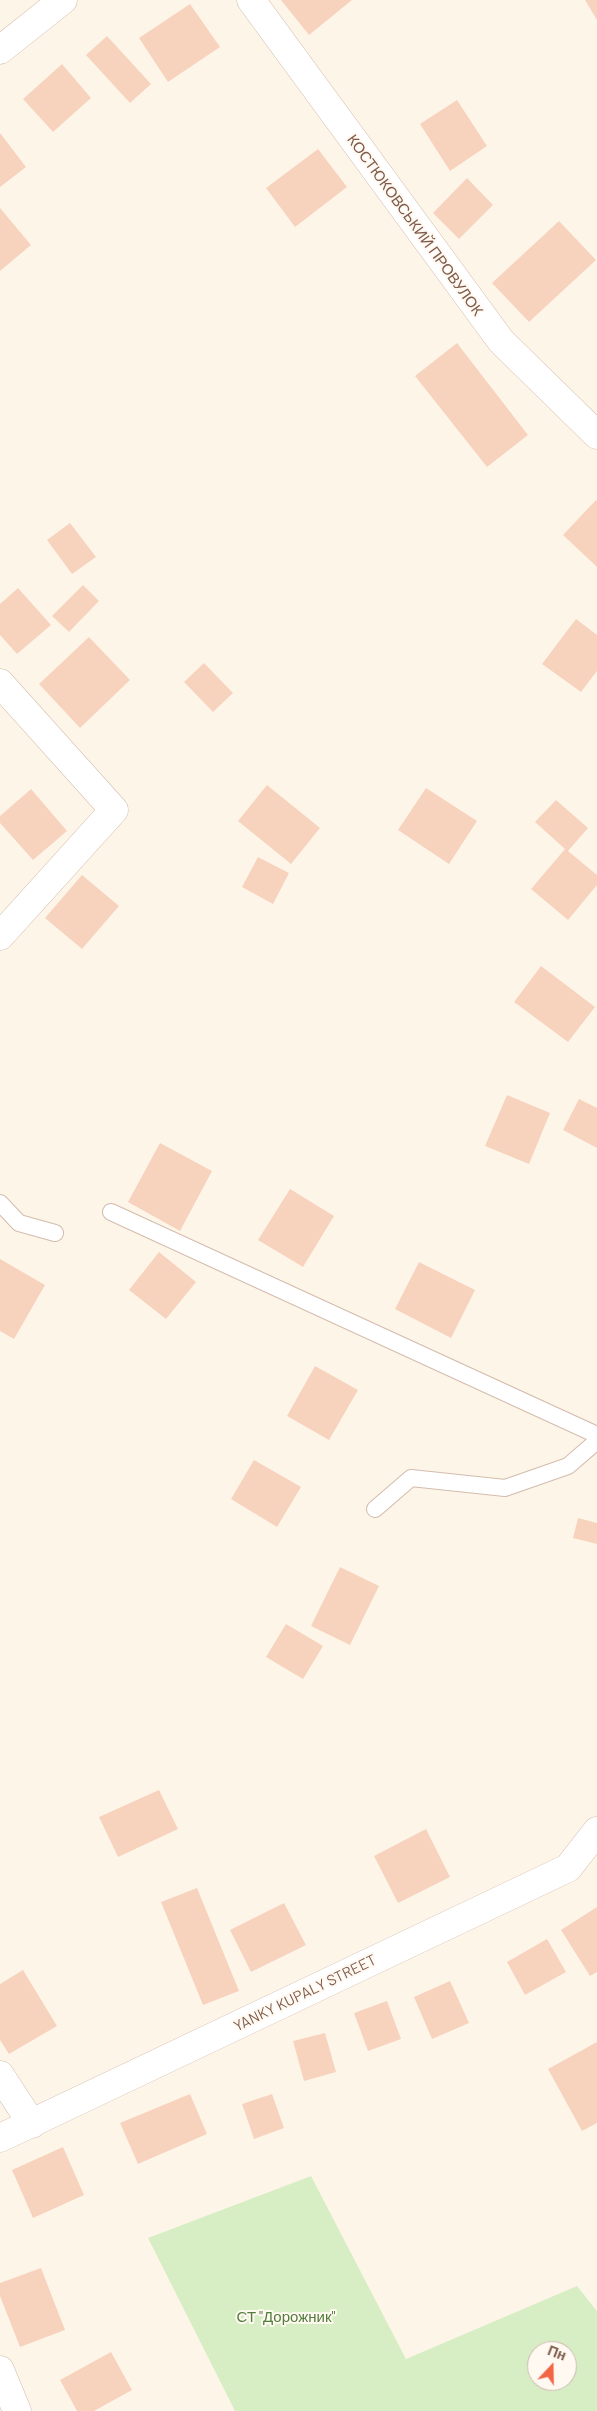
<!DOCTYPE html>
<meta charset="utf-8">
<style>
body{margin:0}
#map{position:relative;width:597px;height:2411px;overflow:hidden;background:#fef5e9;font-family:Barlow,sans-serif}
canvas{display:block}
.north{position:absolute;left:527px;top:2341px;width:50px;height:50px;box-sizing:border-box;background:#fff9f2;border:1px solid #cbb9ae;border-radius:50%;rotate:21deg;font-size:14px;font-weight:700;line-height:20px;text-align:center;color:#7d5a49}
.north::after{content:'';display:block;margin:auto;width:18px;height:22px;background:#f36544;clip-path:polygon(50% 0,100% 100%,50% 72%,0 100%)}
</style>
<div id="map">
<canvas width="597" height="2411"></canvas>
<div class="north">Пн</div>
</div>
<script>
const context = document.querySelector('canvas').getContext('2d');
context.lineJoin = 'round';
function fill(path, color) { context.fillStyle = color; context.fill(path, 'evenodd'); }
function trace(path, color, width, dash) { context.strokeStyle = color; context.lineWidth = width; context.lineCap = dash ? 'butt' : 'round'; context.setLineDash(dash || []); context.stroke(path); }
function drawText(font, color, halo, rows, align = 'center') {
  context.font = font + ' Barlow,sans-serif'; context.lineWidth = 4; context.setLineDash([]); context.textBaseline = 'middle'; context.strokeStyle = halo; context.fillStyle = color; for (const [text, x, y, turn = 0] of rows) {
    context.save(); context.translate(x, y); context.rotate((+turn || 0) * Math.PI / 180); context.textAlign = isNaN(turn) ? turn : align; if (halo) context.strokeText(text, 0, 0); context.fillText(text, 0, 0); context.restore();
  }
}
fill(new Path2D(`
 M 311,2176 L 406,2359 L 577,2286 L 597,2311 L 597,2411 L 235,2411 L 148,2238 ZM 537,2351 L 567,2351 L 567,2381 L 537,2381 Z`), '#d7eec5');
fill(new Path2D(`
 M 281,0 L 352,0 L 309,35 Z
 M 585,0 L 597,0 L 597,20 Z
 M 190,4 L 220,47 L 168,82 L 139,38 Z
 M 107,36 L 151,84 L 130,103 L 86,55 Z
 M 62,64 L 91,98 L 53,132 L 23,99 Z
 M 457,100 L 487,146 L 450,171 L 420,124 Z
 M 0,133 L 26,167 L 0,187 Z
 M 318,149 L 347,187 L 295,227 L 266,188 Z
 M 467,178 L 493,205 L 459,239 L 433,213 Z
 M 0,208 L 31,245 L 0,271 Z
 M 559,221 L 596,260 L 529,322 L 492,283 Z
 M 457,343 L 528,435 L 487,467 L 415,376 Z
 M 596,500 L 597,501 L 597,567 L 563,535 Z
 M 70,523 L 96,557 L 72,574 L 47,540 Z
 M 83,585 L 99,601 L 69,632 L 52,616 Z
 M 18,588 L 51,625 L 17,654 L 0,635 L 0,604 Z
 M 576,619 L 597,635 L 597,671 L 581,692 L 542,664 Z
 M 89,637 L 130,680 L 80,728 L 39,684 Z
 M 204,663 L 233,693 L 213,712 L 184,682 Z
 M 267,785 L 320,828 L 291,864 L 238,821 Z
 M 426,788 L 477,821 L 449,864 L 398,830 Z
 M 31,789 L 67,831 L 33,860 L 0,823 L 0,816 Z
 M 556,800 L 588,828 L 568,851 L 597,875 L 597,885 L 568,920 L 531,889 L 565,849 L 535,822 Z
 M 258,857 L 289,873 L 273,904 L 242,887 Z
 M 82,875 L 119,906 L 82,949 L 45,918 Z
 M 541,966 L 595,1007 L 568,1042 L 514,1002 Z
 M 507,1095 L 550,1113 L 529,1164 L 485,1146 Z
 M 579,1099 L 597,1108 L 597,1148 L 563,1130 Z
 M 160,1143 L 212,1171 L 180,1231 L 128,1202 Z
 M 290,1189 L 334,1216 L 303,1267 L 258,1240 Z
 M 159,1252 L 196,1282 L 166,1319 L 129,1290 Z
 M 0,1259 L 45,1285 L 14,1339 L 0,1331 Z
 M 419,1262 L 475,1290 L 451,1338 L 395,1309 Z
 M 315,1366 L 358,1390 L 329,1440 L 287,1416 Z
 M 254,1460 L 301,1487 L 277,1527 L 231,1499 Z
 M 578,1518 L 597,1523 L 597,1544 L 573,1538 Z
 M 340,1567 L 379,1586 L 350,1645 L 311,1626 Z
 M 286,1624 L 323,1646 L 303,1679 L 266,1657 Z
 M 159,1790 L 178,1829 L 118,1857 L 99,1817 Z
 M 426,1829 L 450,1877 L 398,1903 L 374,1856 Z
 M 197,1888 L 239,1991 L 203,2005 L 161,1902 Z
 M 284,1903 L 306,1945 L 251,1972 L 230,1930 Z
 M 597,1907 L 597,1972 L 590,1976 L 561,1930 Z
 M 547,1939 L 566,1972 L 525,1995 L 507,1962 Z
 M 23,1970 L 57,2026 L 9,2054 L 0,2040 L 0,1984 Z
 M 450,1981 L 469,2023 L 432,2039 L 414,1997 Z
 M 387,2001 L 401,2039 L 368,2051 L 354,2013 Z
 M 325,2033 L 336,2072 L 304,2081 L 293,2041 Z
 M 597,2042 L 597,2123 L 582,2131 L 548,2069 Z
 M 190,2094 L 207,2134 L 138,2164 L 120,2123 Z
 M 272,2094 L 284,2128 L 254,2139 L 242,2104 Z
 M 63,2147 L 84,2195 L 33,2218 L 12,2170 Z
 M 41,2268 L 65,2330 L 20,2347 L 0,2296 L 0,2283 Z
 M 111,2352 L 132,2390 L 94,2411 L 77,2411 L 60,2380 Z`), '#f7d3be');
const lane = new Path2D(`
 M 0,1203 L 19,1223 L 55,1233
 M 111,1212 L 597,1435
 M 375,1509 L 411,1478 L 505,1488 L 568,1466 L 597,1441`);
const street = new Path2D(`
 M 251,0 L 501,341 L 597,435
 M 0,50 L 63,0
 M 0,683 L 114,810 L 0,936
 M 0,2075 L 32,2124
 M 0,2138 L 568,1868 L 597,1831
 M 0,2370 L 17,2411`);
trace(lane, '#d3bcad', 18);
trace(street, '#d3bcad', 29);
trace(lane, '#fff', 16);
trace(street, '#fff', 28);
drawText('15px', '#7d5a49', '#fff9f2', [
 ["КОСТЮКОВСЬКИЙ ПРОВУЛОК",415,225,54],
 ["YANKY KUPALY STREET",305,1993,-26]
]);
drawText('15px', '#527d3c', '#fff9f2', [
 ["СТ \"Дорожник\"",286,2317]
]);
</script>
